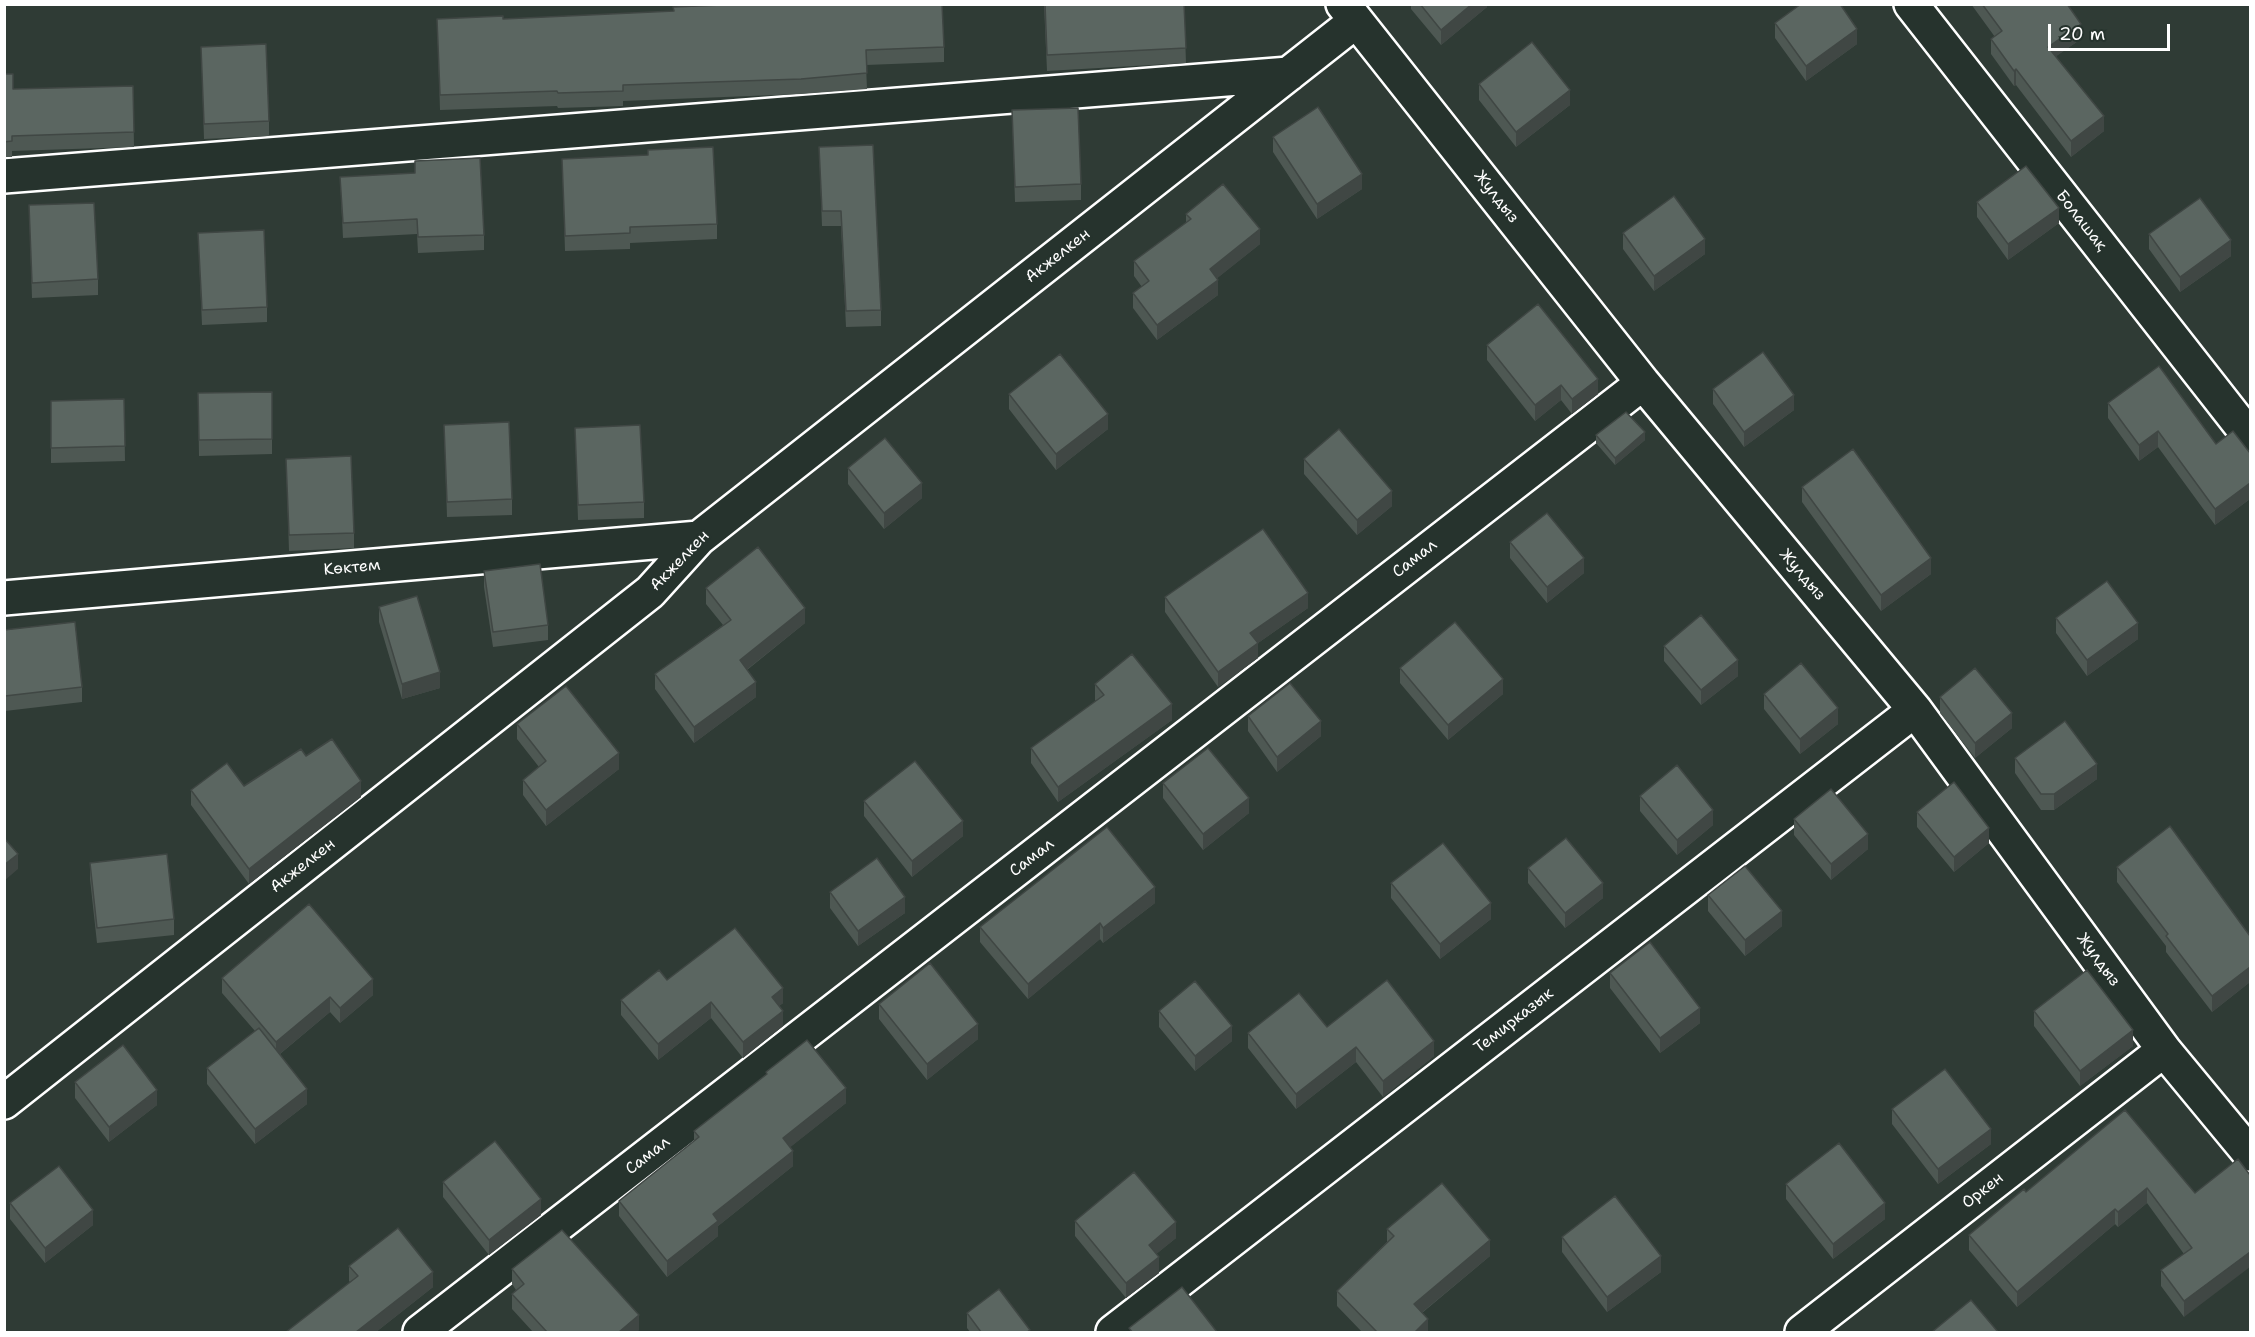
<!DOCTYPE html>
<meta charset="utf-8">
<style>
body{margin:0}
#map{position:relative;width:2255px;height:1337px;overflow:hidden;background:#2f3b35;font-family:"Shantell Sans",sans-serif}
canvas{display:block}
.frame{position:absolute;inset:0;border:6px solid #fff;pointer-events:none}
.scale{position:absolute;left:2048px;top:24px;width:122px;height:27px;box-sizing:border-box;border:3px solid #fff;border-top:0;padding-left:8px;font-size:18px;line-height:21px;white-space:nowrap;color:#fff;-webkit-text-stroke:4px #26332d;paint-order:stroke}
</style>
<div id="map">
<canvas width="2255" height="1337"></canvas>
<div class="frame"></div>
<div class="scale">20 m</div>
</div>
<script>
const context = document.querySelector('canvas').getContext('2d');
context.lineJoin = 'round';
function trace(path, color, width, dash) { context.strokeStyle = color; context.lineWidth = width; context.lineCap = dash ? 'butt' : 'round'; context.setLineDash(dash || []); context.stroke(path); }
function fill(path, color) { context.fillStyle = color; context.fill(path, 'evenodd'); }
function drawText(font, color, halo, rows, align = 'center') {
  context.font = font + ' "Shantell Sans",sans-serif'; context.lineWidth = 4.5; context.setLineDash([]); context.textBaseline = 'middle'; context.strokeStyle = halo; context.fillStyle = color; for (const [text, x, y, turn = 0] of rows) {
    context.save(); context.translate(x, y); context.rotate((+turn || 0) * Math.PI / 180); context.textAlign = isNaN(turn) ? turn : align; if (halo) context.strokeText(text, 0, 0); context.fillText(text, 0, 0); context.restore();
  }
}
const street = new Path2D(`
 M 1343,4 L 1643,383 L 1915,710 L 2164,1050 L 2250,1154
 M 1911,4 L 2250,437
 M 4,176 L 1289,74
 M 4,598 L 699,538
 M 4,1102 L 650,592 L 699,538 L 1356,21
 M 420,1332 L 1643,383
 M 1113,1332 L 1915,710
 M 1802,1332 L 2164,1050`);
trace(street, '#fff', 38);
trace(street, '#26332d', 33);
fill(new Path2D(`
 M 1044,4 L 1184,4 L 1186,63 L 1047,71 Z
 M 1411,4 L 1487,4 L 1487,7 L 1441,45 L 1411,9 Z
 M 1971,4 L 2067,4 L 2081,39 L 2056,56 L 2104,131 L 2071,157 L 2016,85 L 2014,86 L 1991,54 L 1991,39 L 1995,37 Z
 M 437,19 L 503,19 L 944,47 L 944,62 L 866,65 L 867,89 L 801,94 L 623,101 L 623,106 L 558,108 L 557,106 L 440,110 Z
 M 1775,23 L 1857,44 L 1806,81 L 1775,38 Z
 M 201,47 L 269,121 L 269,136 L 204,139 Z
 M 4,74 L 13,89 L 133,86 L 134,147 L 12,151 L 12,157 L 4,157 Z
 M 1479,84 L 1570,105 L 1516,147 L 1479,100 Z
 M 1012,110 L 1081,184 L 1081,200 L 1015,202 Z
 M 1273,137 L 1362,189 L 1317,219 L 1273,152 Z
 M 819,147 L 881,310 L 881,326 L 846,327 L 841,226 L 822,226 Z
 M 562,159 L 717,224 L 717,239 L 630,243 L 630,249 L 565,251 Z
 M 415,161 L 484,235 L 484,250 L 418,253 L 417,234 L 343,238 L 340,177 L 415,173 Z
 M 1977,202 L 2059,223 L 2008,260 L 1977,217 Z
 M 29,205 L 98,279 L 98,295 L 32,298 Z
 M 1186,214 L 1260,244 L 1217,278 L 1218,295 L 1157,340 L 1133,308 L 1133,293 L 1142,287 L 1134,276 L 1134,261 L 1186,223 Z
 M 198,233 L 267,307 L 267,322 L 202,325 Z
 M 1623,233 L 1705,254 L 1654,291 L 1623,249 Z
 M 2149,234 L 2231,256 L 2180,292 L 2149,249 Z
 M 1487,345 L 1598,394 L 1572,414 L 1561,400 L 1535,421 L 1487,360 Z
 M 1713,389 L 1794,410 L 1744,447 L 1713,404 Z
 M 272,392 L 272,454 L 199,456 L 198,393 Z
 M 1009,394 L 1108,429 L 1056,470 L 1009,409 Z
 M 124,399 L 125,461 L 51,463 L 51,401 Z
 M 2108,403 L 2216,444 L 2250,453 L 2250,499 L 2215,525 L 2158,447 L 2139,461 L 2108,418 Z
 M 444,425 L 512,499 L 512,515 L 447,517 Z
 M 575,428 L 644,502 L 644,518 L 578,520 Z
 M 1596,435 L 1645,440 L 1615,465 L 1596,443 Z
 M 286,459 L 354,533 L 354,548 L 289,551 Z
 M 1304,459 L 1392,506 L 1357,535 L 1304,474 Z
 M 848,468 L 922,498 L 884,529 L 848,484 Z
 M 1802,487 L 1931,574 L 1881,611 L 1802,502 Z
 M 1510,542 L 1584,573 L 1547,603 L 1510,558 Z
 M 484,571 L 548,625 L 548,640 L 493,647 L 484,587 Z
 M 706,588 L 805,623 L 747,670 L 756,697 L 694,743 L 655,689 L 655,674 L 723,625 L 706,604 Z
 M 1165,597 L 1308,608 L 1258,643 L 1258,658 L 1218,687 L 1165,612 Z
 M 379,607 L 440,688 L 402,699 L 379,622 Z
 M 2056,618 L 2138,639 L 2087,676 L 2056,633 Z
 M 4,630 L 82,687 L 82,702 L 5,711 Z
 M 1664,646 L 1738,676 L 1701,705 L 1664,661 Z
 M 1400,668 L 1503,694 L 1448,740 L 1400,683 Z
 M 1095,684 L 1172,720 L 1058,802 L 1031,763 L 1031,748 L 1096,701 L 1095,700 Z
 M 1764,694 L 1838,724 L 1800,754 L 1764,709 Z
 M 1940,697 L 2012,728 L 1975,758 L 1940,713 Z
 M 1248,716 L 1321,736 L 1277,772 L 1248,731 Z
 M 517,724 L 619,769 L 546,826 L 523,795 L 523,780 L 539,767 L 517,739 Z
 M 306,756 L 361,797 L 249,884 L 191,805 L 191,790 L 244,786 Z
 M 2015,758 L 2097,779 L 2054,810 L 2041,810 L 2015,773 Z
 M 1163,783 L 1249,813 L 1203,850 L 1163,798 Z
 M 1640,796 L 1713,825 L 1677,855 L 1640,811 Z
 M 864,801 L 963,836 L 912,877 L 864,816 Z
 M 1917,812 L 1989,843 L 1954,872 L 1917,827 Z
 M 1794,819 L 1868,849 L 1831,880 L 1794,835 Z
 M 90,863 L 174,919 L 174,935 L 97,943 L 90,879 Z
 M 2117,867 L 2250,936 L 2250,982 L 2212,1012 L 2166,952 L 2166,946 L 2117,882 Z
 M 1528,868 L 1603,898 L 1565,928 L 1528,883 Z
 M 1391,883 L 1491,919 L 1440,959 L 1391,898 Z
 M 830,892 L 905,913 L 858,946 L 830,908 Z
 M 1708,895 L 1782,926 L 1745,956 L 1708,911 Z
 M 1155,903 L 1103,943 L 1100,939 L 1028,999 L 980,942 L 980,927 Z
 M 1610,973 L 1700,1023 L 1660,1053 L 1610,988 Z
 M 222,978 L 373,995 L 340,1023 L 330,1012 L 280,1054 L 307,1104 L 255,1144 L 207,1084 L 207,1068 L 255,1031 L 222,993 Z
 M 667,980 L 783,1003 L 779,1006 L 783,1026 L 743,1058 L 711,1018 L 658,1060 L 621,1015 L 621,1000 Z
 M 879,1004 L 978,1039 L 927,1080 L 879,1019 Z
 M 1159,1011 L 1232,1041 L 1195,1071 L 1159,1027 Z
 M 2034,1011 L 2133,1046 L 2080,1086 L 2034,1026 Z
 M 1327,1027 L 1434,1056 L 1383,1097 L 1356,1062 L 1296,1109 L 1248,1048 L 1248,1033 Z
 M 766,1072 L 846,1103 L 790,1147 L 793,1166 L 718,1226 L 718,1236 L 667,1277 L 619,1216 L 619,1201 L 694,1142 L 694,1131 L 766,1075 Z
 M 75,1082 L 157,1105 L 109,1142 L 75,1098 Z
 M 1892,1109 L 1991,1144 L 1938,1184 L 1892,1124 Z
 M 2125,1110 L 2195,1193 L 2238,1159 L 2184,1317 L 2161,1286 L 2161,1270 L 2184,1254 L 2147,1203 L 2118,1227 L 2115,1224 L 2017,1307 L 1969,1250 L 1969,1235 L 2026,1192 Z
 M 443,1182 L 541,1215 L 489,1255 L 443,1197 Z
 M 1786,1184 L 1885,1219 L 1833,1259 L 1786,1199 Z
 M 10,1203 L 93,1225 L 45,1263 L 10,1219 Z
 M 1075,1221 L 1176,1238 L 1156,1254 L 1159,1273 L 1126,1298 L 1075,1236 Z
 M 1387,1229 L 1490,1256 L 1422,1313 L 1428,1332 L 1362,1332 L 1337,1306 L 1337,1291 L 1387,1242 Z
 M 1562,1237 L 1661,1272 L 1607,1312 L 1562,1252 Z
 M 349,1266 L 433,1287 L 376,1332 L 286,1332 L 350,1282 L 349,1281 Z
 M 512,1269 L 639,1330 L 636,1332 L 533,1332 L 512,1309 L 512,1294 L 516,1290 L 512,1284 Z
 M 967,1313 L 1030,1332 L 970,1332 L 967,1328 Z`), '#4e5853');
fill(new Path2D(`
 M 1472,4 L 1487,4 L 1487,7 L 1441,45 L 1441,30 Z
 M 2081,24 L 2081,39 L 2048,62 L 2048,47 Z
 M 1857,29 L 1857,44 L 1806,81 L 1806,66 Z
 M 2016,69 L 2016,85 L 2014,86 L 2014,71 Z
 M 1570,90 L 1570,105 L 1516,147 L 1516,132 Z
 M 2104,116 L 2104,131 L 2071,157 L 2071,141 Z
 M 1362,174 L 1362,189 L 1317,219 L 1317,204 Z
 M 2059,208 L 2059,223 L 2008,260 L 2008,244 Z
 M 1260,229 L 1260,244 L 1210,284 L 1210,269 Z
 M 1705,239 L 1705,254 L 1654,291 L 1654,276 Z
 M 2231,240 L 2231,256 L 2180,292 L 2180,277 Z
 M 1218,280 L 1218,295 L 1157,340 L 1157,325 Z
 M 1598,379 L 1598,394 L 1572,414 L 1572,399 Z
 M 1561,385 L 1561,400 L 1535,421 L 1535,405 Z
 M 1794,395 L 1794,410 L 1744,447 L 1744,432 Z
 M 1108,414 L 1108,429 L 1056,470 L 1056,454 Z
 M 2158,431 L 2158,447 L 2139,461 L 2139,445 Z
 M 1645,432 L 1645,440 L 1615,465 L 1615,458 Z
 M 922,483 L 922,498 L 884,529 L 884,513 Z
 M 2250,483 L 2250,499 L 2215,525 L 2215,509 Z
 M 1392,491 L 1392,506 L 1357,535 L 1357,520 Z
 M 1584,558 L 1584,573 L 1547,603 L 1547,587 Z
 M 1931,558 L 1931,574 L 1881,611 L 1881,595 Z
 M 1308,593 L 1308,608 L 1258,643 L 1258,658 L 1218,687 L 1218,672 L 1250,633 Z
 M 805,608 L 805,623 L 740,675 L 740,660 Z
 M 2138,623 L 2138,639 L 2087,676 L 2087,660 Z
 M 1738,660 L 1738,676 L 1701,705 L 1701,690 Z
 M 440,672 L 440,688 L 402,699 L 402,684 Z
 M 1503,679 L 1503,694 L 1448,740 L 1448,725 Z
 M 756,682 L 756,697 L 694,743 L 694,727 Z
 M 1172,704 L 1172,720 L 1058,802 L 1058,787 Z
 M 1838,708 L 1838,724 L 1800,754 L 1800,739 Z
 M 2012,713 L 2012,728 L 1975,758 L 1975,743 Z
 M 1321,721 L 1321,736 L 1277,772 L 1277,757 Z
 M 619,753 L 619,769 L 546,826 L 546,810 Z
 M 2097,764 L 2097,779 L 2054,810 L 2054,794 Z
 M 361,781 L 361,797 L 249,884 L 249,869 Z
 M 1249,798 L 1249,813 L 1203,850 L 1203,834 Z
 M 1713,810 L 1713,825 L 1677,855 L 1677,840 Z
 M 963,821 L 963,836 L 912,877 L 912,861 Z
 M 1989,828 L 1989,843 L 1954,872 L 1954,857 Z
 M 1868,834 L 1868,849 L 1831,880 L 1831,864 Z
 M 18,854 L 18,869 L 4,881 L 4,865 Z
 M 1603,883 L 1603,898 L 1565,928 L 1565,913 Z
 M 1155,887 L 1155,903 L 1103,943 L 1103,928 Z
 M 905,897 L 905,913 L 858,946 L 858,931 Z
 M 1491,903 L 1491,919 L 1440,959 L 1440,944 Z
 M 1782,911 L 1782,926 L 1745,956 L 1745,940 Z
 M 1100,923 L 1100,939 L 1028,999 L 1028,984 Z
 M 2250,967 L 2250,982 L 2212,1012 L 2212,996 Z
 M 373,979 L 373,995 L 340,1023 L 340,1008 Z
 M 783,988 L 783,1003 L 772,1012 L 772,997 Z
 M 330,997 L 330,1012 L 276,1057 L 276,1042 Z
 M 711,1002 L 711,1018 L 658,1060 L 658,1044 Z
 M 1700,1008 L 1700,1023 L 1660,1053 L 1660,1038 Z
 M 783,1011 L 783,1026 L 743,1058 L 743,1042 Z
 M 978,1024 L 978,1039 L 927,1080 L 927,1064 Z
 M 1232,1026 L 1232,1041 L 1195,1071 L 1195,1056 Z
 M 2133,1030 L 2133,1046 L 2080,1086 L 2080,1071 Z
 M 1434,1041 L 1434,1056 L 1383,1097 L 1383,1081 Z
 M 1356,1047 L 1356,1062 L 1296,1109 L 1296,1094 Z
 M 846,1088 L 846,1103 L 783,1153 L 783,1138 Z
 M 307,1089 L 307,1104 L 255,1144 L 255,1129 Z
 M 157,1090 L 157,1105 L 109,1142 L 109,1127 Z
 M 1991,1129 L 1991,1144 L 1938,1184 L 1938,1169 Z
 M 793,1151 L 793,1166 L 718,1226 L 718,1236 L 667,1277 L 667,1261 L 713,1214 Z
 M 2147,1188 L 2147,1203 L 2118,1227 L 2118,1212 Z
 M 541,1199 L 541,1215 L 489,1255 L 489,1240 Z
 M 1885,1203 L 1885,1219 L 1833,1259 L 1833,1244 Z
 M 2115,1209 L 2115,1224 L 2017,1307 L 2017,1292 Z
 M 93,1210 L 93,1225 L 45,1263 L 45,1248 Z
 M 1176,1222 L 1176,1238 L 1149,1260 L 1149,1245 Z
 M 1490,1240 L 1490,1256 L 1414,1319 L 1414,1304 Z
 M 2250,1252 L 2250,1267 L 2184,1317 L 2184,1301 Z
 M 1661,1256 L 1661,1272 L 1607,1312 L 1607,1297 Z
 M 1159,1257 L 1159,1273 L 1126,1298 L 1126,1283 Z
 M 433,1272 L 433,1287 L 376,1332 L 356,1332 Z
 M 639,1315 L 639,1330 L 636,1332 L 619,1332 Z
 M 1428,1319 L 1428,1332 L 1415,1332 Z`), '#404744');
const building = new Path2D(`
 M 747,4 L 942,4 L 944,47 L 866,50 L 867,73 L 801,79 L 623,85 L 623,91 L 558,93 L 557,91 L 440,95 L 437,19 L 503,16 L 503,19 L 674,11 L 673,7 Z
 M 1045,4 L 1184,4 L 1186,48 L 1047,55 Z
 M 1420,4 L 1472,4 L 1441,30 Z
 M 1801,4 L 1840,4 L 1857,29 L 1806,66 L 1775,23 Z
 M 1982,4 L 2067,4 L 2081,24 L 2048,47 L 2104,116 L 2071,141 L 2016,69 L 2014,71 L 1991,39 L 2002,31 Z
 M 1532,42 L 1570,90 L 1516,132 L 1479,84 Z
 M 266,44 L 269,121 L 204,124 L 201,47 Z
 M 4,74 L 13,74 L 13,89 L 133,86 L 134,132 L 12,136 L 12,141 L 4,142 Z
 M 1318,107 L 1362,174 L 1317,204 L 1273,137 Z
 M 1078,108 L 1081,184 L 1015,187 L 1012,110 Z
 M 873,145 L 881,310 L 846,311 L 841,211 L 822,211 L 819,147 Z
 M 713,147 L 717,224 L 630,227 L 630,233 L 565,236 L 562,159 L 648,155 L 648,150 Z
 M 480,158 L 484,235 L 418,237 L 417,219 L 343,223 L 340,177 L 415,173 L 415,161 Z
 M 2026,166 L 2059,208 L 2008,244 L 1977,202 Z
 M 1223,184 L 1260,229 L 1210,269 L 1218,280 L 1157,325 L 1133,293 L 1149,281 L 1134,261 L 1191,219 L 1186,214 Z
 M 1674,196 L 1705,239 L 1654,276 L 1623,233 Z
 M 2200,198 L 2231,240 L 2180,277 L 2149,234 Z
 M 94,203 L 98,279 L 32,283 L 29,205 Z
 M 264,230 L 267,307 L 202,310 L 198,233 Z
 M 1538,304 L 1598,379 L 1572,399 L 1561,385 L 1535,405 L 1487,345 Z
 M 1763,352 L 1794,395 L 1744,432 L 1713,389 Z
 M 1060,354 L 1108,414 L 1056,454 L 1009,394 Z
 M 2159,366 L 2216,444 L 2233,431 L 2250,453 L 2250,483 L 2215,509 L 2158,431 L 2139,445 L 2108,403 Z
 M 272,392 L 272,439 L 199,440 L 198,393 Z
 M 124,399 L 125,446 L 51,448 L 51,401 Z
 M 1626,412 L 1645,432 L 1615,458 L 1596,435 Z
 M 509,422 L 512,499 L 447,502 L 444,425 Z
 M 640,425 L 644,502 L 578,505 L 575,428 Z
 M 1339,429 L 1392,491 L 1357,520 L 1304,459 Z
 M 885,438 L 922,483 L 884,513 L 848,468 Z
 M 1853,449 L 1931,558 L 1881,595 L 1802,487 Z
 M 351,456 L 354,533 L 289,535 L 286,459 Z
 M 1547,513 L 1584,558 L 1547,587 L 1510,542 Z
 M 1263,529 L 1308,593 L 1250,633 L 1258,643 L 1218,672 L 1165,597 Z
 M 758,547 L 805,608 L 740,660 L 756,682 L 694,727 L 655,674 L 731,620 L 706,588 Z
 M 540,564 L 548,625 L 493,632 L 484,571 Z
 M 2107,581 L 2138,623 L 2087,660 L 2056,618 Z
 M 417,596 L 440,672 L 402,684 L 379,607 Z
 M 1701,615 L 1738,660 L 1701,690 L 1664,646 Z
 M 75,622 L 82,687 L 5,696 L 4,630 Z
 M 1455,622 L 1503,679 L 1448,725 L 1400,668 Z
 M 1132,654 L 1172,704 L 1058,787 L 1031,748 L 1104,695 L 1095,684 Z
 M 1801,663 L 1838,708 L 1800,739 L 1764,694 Z
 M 1975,668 L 2012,713 L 1975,743 L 1940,697 Z
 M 1290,683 L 1321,721 L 1277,757 L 1248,716 Z
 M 566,686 L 619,753 L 546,810 L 523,780 L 546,761 L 517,724 Z
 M 2065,721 L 2097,764 L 2054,794 L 2041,794 L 2015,758 Z
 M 332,739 L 361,781 L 249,869 L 191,790 L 227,763 L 244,786 L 301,749 L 306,756 Z
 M 1208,748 L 1249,798 L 1203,834 L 1163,783 Z
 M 915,761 L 963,821 L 912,861 L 864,801 Z
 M 1677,765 L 1713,810 L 1677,840 L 1640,796 Z
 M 1954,782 L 1989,828 L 1954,857 L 1917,812 Z
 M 1831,789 L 1868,834 L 1831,864 L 1794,819 Z
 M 2170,826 L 2250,936 L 2250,967 L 2212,996 L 2166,936 L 2168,934 L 2117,867 Z
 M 1107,827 L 1155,887 L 1103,928 L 1100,923 L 1028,984 L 980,927 Z
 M 4,838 L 18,854 L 4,865 Z
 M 1566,838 L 1603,883 L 1565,913 L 1528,868 Z
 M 1443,843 L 1491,903 L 1440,944 L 1391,883 Z
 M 167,854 L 174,919 L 97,928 L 90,863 Z
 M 877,858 L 905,897 L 858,931 L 830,892 Z
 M 1745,866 L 1782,911 L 1745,940 L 1708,895 Z
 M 309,904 L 373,979 L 340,1008 L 330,997 L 276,1042 L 222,978 Z
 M 735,928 L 783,988 L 772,997 L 783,1011 L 743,1042 L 711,1002 L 658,1044 L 621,1000 L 659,970 L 667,980 Z
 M 1650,942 L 1700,1008 L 1660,1038 L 1610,973 Z
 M 930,963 L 978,1024 L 927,1064 L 879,1004 Z
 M 2087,970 L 2133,1030 L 2080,1071 L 2034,1011 Z
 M 1387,980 L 1434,1041 L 1383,1081 L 1356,1047 L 1296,1094 L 1248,1033 L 1299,993 L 1327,1027 Z
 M 1195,981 L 1232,1026 L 1195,1056 L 1159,1011 Z
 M 259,1028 L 307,1089 L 255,1129 L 207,1068 Z
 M 807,1040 L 846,1088 L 783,1138 L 793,1151 L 713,1214 L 718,1221 L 667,1261 L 619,1201 L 699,1137 L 694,1131 L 767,1074 L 766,1072 Z
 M 123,1045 L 157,1090 L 109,1127 L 75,1082 Z
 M 1945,1069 L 1991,1129 L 1938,1169 L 1892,1109 Z
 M 2125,1110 L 2195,1193 L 2238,1159 L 2250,1175 L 2250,1252 L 2184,1301 L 2161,1270 L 2192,1248 L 2147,1188 L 2118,1212 L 2115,1209 L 2017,1292 L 1969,1235 L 2024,1189 L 2026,1192 Z
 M 495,1141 L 541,1199 L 489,1240 L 443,1182 Z
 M 1839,1143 L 1885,1203 L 1833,1244 L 1786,1184 Z
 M 59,1166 L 93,1210 L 45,1248 L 10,1203 Z
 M 1134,1172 L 1176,1222 L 1149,1245 L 1159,1257 L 1126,1283 L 1075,1221 Z
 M 1442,1183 L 1490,1240 L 1414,1304 L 1428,1319 L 1415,1332 L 1377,1332 L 1337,1291 L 1394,1236 L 1387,1229 Z
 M 1615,1196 L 1661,1256 L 1607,1297 L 1562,1237 Z
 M 398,1228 L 433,1272 L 356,1332 L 286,1332 L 358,1276 L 349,1266 Z
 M 562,1230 L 639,1315 L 619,1332 L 547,1332 L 512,1294 L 524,1284 L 512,1269 Z
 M 1182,1287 L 1217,1332 L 1132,1332 L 1129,1328 Z
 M 999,1289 L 1030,1330 L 1027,1332 L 981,1332 L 967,1313 Z
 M 1971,1300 L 1998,1332 L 1932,1332 Z`);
fill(building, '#5b6661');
trace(building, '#404744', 1.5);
drawText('16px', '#fff', '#26332d', [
 ["Жулдыз",1496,197,52],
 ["Болашақ",2081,221,52],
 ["Акжелкен",1058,256,-38],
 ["Самал",1415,559,-38],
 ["Акжелкен",680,561,-46],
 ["Көктем",352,568,-5],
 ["Жулдыз",1802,575,50],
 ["Самал",1032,858,-38],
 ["Акжелкен",303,866,-38],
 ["Жулдыз",2098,960,54],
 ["Темирказык",1514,1021,-38],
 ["Самал",648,1156,-38],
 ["Оркен",1983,1191,-38]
]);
</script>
